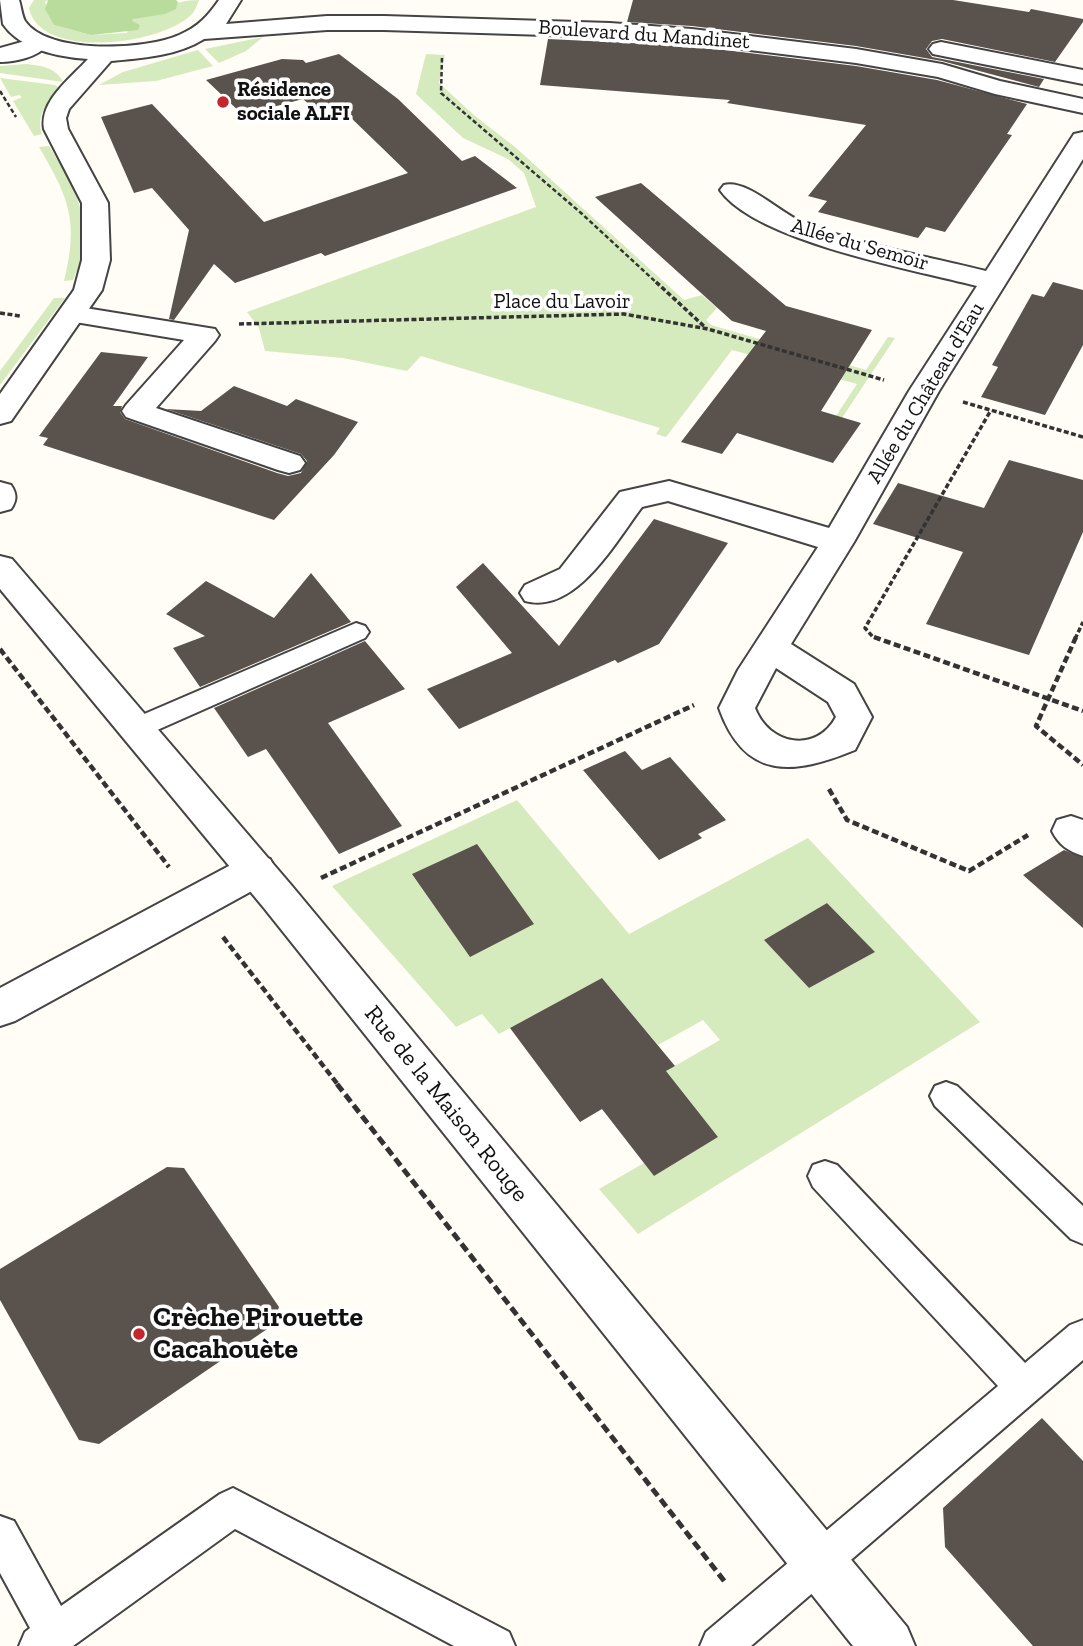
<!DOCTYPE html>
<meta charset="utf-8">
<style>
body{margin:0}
canvas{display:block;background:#fffdf5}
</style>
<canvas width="1083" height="1646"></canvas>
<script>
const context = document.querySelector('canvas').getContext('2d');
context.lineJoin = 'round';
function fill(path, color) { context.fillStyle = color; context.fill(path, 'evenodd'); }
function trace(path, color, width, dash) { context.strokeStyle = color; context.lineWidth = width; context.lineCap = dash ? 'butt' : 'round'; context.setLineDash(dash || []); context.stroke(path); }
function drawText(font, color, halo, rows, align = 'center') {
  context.font = font + ' "Zilla Slab",serif'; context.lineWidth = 7; context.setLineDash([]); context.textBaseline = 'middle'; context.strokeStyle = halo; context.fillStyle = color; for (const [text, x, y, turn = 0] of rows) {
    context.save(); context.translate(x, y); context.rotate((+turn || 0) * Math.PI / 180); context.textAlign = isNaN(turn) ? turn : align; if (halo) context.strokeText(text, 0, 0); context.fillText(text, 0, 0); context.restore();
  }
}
fill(new Path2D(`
 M 34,0 L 48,0 L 45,2 L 54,25 L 91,35 L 127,33 L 132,19 C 162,13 170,0 199,0 C 197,5 195,11 192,14 C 162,45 40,61 29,8 Z
 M 263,37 L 246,51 L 219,63 L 205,49 Z
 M 198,50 L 213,66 L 156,81 L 99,85 L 123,72 Z
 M 426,54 L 445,55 L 439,83 L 475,116 L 515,147 L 684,300 L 702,295 L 717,308 L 706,320 L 711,325 L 866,370 L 888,337 L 895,338 L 842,418 L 836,416 L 857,384 L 732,350 L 666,437 L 656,434 L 660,428 L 421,356 L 407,371 L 343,358 L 265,351 L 259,328 L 247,312 L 536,207 L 524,173 L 508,159 L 463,138 L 416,94 Z
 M 26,64 C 41,66 56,67 63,82 L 0,73 L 0,66 Z
 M 0,78 L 55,85 L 59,88 C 49,103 35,113 42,134 L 34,136 L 13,101 L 22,97 L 19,95 L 11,97 Z
 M 49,146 C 77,190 98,229 73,280 L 64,281 C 79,221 69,198 39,147 Z
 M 54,298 L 65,298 L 0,385 L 0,371 Z
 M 517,800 L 629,934 L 808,838 L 980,1022 L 638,1234 L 599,1189 L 644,1163 L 654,1176 L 718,1137 L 666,1071 L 720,1040 L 703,1020 L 658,1045 L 602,978 L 499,1034 L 482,1014 L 456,1027 L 332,886 ZM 827,903 L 875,952 L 809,988 L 764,940 Z`), '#d5ebbd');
fill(new Path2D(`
 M 48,0 L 176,0 L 178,2 L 176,9 L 165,14 L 133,19 L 132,21 L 140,25 L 138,30 L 91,35 L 54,25 L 45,9 Z`), '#b9dc9c');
fill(new Path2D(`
 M 633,0 L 953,0 L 1029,12 L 1031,9 L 1083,19 L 1083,22 L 1055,62 L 942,39 L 932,41 L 926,49 L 932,57 L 1044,79 L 1039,87 L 942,61 L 856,46 L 692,26 L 627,22 Z
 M 548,39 L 692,46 L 856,66 L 937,80 L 1027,104 L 1007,134 L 1012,135 L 945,232 L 926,227 L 918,238 L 818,212 L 827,201 L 808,196 L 866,125 L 727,103 L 730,100 L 540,85 Z
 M 339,54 L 398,99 L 462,161 L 475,156 L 517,188 L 325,256 L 321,253 L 235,283 L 214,264 L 174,320 L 169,319 L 189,230 L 152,188 L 134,193 L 101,117 L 152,104 L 264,222 L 408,173 L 346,113 L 312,107 L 303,99 L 243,115 L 206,80 L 282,59 L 303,60 L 306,63 Z
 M 641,183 L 786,306 L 872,330 L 821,411 L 861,423 L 833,463 L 737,433 L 722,454 L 681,442 L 766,331 L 732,321 L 595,197 Z
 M 1053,282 L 1083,290 L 1083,345 L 1045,415 L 981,397 L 998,367 L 992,365 L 1032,294 L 1044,297 Z
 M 101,352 L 148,357 L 113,406 L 122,406 L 120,412 L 125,419 L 277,473 L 288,476 L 301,473 L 307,461 L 301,454 L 166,409 L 201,411 L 234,386 L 287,406 L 296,399 L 358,422 L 334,455 L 274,520 L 43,445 L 48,438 L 39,436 Z
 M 1009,460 L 1083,480 L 1083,532 L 1029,655 L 926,624 L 963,552 L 873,524 L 898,483 L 984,508 Z
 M 654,519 L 728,543 L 659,644 L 618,663 L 615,660 L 459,729 L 427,689 L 512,653 L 456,587 L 483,563 L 559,646 Z
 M 311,573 L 351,622 L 200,687 L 173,648 L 205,636 L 166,614 L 206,581 L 274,618 Z
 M 365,641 L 405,689 L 328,723 L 402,826 L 339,854 L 266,749 L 248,757 L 214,708 Z
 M 625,751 L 642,770 L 670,757 L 726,820 L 698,834 L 702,838 L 659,860 L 583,770 Z
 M 477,844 L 534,924 L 470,957 L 412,874 Z
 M 1064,850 L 1083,858 L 1083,928 L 1023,875 Z
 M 827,903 L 875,952 L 809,988 L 764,940 Z
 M 602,978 L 675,1066 L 666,1071 L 718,1137 L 654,1176 L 602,1109 L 580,1122 L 510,1028 Z
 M 167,1167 L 184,1168 L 279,1307 L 273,1325 L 99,1444 L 79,1440 L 0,1300 L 0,1269 Z
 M 1042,1418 L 1083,1461 L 1083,1646 L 1033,1646 L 945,1547 L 943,1508 Z`), '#5a524d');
const service = new Path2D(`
 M 356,623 L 365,626 L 369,632 L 365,638 L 146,735 L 137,738 L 128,735 L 124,728 L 128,721 Z
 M 946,1082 L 957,1086 L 1083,1206 L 1083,1244 L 1071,1239 L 935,1106 L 930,1096 L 935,1086 Z
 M 825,1161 L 837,1165 L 1025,1363 L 1070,1325 L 1083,1320 L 1083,1360 L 751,1646 L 700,1646 L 706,1632 L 998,1386 L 813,1187 L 808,1176 L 813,1165 Z
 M 233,1488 L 509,1632 L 515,1646 L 454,1646 L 235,1529 L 73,1646 L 19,1646 L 25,1632 L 30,1628 L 0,1573 L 0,1516 L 14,1521 L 61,1606 L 220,1494 Z`);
const minor = new Path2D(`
 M 36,38 L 44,40 L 47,45 C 39,57 14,62 0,62 L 0,48 Z
 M 1083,132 L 1083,159 L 939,391 L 854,542 L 791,644 L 854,684 L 872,717 L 855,750 C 794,775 745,781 719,708 L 738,670 L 818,547 L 668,501 L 642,507 C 616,541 576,615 525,601 L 520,593 L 525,585 L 560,569 L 620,492 L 669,481 L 829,528 L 909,391 L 977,286 C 915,270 755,241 720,190 L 724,185 C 747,179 780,213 804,223 C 860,245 927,256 986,271 L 1074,134 ZM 776,668 L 828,702 L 836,717 C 816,754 769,745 755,708 Z
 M 73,306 L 215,329 L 219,335 L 215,341 L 156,408 L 300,456 L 305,463 L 300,470 L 289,473 L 278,470 L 126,417 L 122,411 L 126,405 L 184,340 L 63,320 L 59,314 L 63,308 Z
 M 1071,816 L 1083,820 L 1083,856 C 1068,851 1059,845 1052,831 L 1057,820 Z
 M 256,855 L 270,859 L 276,870 L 270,881 L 15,1021 L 0,1026 L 0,988 L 242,859 Z`);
const tertiary = new Path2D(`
 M 0,0 L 19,0 C 21,6 22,16 25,21 C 48,55 146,50 179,35 C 198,27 208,16 219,0 L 241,0 L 226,24 L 327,16 L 384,16 L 610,23 L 692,29 L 856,49 L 942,64 L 1000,81 L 1083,99 L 1083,113 L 995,94 L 938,77 L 856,63 L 692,43 L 610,37 L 384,30 L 327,30 L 204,39 C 177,56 142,58 111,61 L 69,109 L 66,118 L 68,129 L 108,203 L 110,260 L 102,290 L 11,421 L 0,424 L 0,394 L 74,290 L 82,260 L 82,203 L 44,129 C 39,101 71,78 88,59 C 59,57 21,50 3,24 Z
 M 941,42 L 1083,70 L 1083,84 L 933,54 L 929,49 L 933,44 Z
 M 0,482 L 11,485 C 17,494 17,500 11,509 L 0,512 Z
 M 0,556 L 12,559 L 292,886 L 907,1627 L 915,1646 L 853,1646 L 264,908 L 0,589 Z`);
trace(service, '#444', 4);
trace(minor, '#444', 4);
trace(tertiary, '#444', 4);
trace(new Path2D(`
 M 442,58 L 441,93 L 581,213 L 658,284
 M 0,91 L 16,117`), '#333', 2.5, [4.5, 2.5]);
trace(new Path2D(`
 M 656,282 L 707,329
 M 0,313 L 20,316
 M 239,324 L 624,314 L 708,329 L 884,380
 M 963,402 L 1083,437
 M 879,639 L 873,637 L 865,628 L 991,410
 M 1075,639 L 1083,622`), '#333', 3.5, [5, 2.5]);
trace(new Path2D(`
 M 874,637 L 1083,711
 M 1076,637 L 1036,726 L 1083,765
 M 0,649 L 169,867
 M 829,789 L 847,820 L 969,871 L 1028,835
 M 321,878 L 694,705
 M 223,937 L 339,1086`), '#333', 4.5, [7, 3.5]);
trace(new Path2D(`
 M 337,1084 L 725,1582`), '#333', 5, [9, 4.5]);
fill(service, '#fff');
fill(minor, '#fff');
fill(tertiary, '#fff');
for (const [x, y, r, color] of [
 [223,102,7,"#c4262e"],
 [139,1334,7,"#c4262e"]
]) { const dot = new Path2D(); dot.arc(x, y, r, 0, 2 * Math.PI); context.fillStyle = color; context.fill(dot); trace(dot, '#fff', 2.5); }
drawText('21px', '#111', '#fff', [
 ["Boulevard du Mandinet",644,35,4],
 ["Allée du Semoir",860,245,16],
 ["Place du Lavoir",562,302],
 ["Allée du Château d'Eau",926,393,-59]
]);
drawText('bold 21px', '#111', '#fff', [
 ["Résidence",237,90],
 ["sociale ALFI",237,114]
], 'left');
drawText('24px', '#111', '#fff', [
 ["Rue de la Maison Rouge",446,1104,51]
]);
drawText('bold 28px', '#111', '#fff', [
 ["Crèche Pirouette",153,1318],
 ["Cacahouète",153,1350]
], 'left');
</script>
